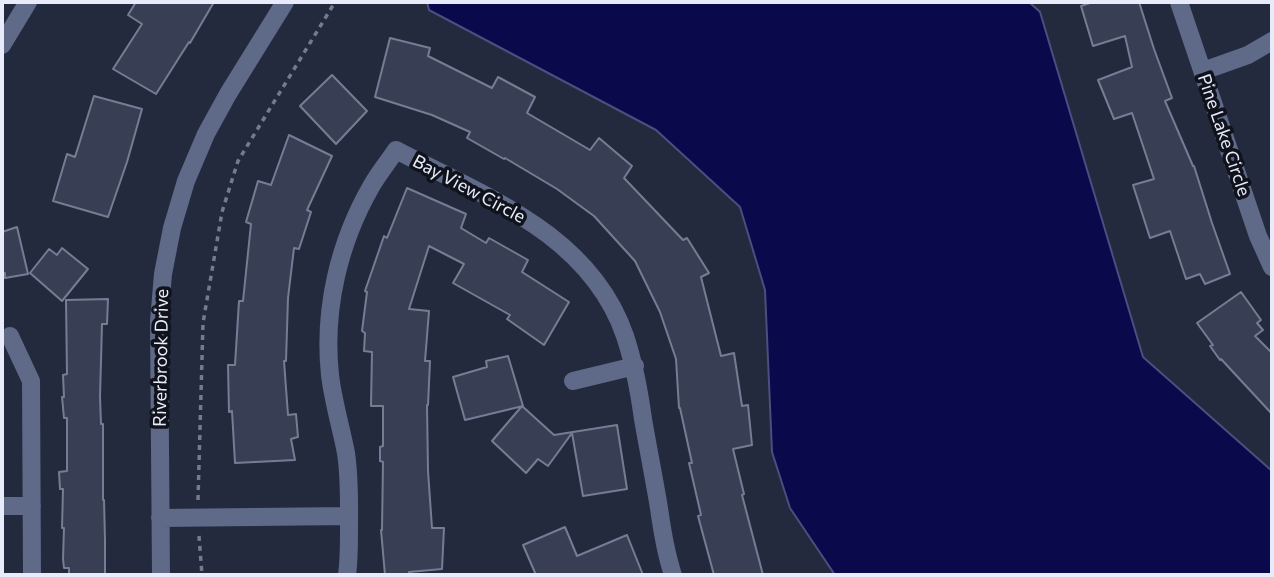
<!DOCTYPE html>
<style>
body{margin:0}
#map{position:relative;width:1274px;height:577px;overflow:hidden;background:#242a3e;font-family:Commissioner,sans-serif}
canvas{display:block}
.frame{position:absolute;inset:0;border:4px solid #e8ecfa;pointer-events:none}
</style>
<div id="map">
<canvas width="1274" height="577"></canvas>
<div class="frame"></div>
</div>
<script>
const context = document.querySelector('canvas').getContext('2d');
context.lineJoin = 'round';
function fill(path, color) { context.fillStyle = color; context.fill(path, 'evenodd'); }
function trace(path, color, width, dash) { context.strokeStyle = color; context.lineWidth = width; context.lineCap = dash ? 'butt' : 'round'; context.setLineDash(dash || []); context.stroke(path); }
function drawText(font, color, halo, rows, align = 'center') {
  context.font = font + ' Commissioner,sans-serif'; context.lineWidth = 7; context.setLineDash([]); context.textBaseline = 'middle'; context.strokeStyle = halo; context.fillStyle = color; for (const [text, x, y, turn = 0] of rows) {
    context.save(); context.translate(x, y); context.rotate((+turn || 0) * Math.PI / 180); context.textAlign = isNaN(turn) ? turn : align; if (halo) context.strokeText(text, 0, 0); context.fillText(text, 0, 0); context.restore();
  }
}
const water = new Path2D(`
 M 427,2 L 1029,2 L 1040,12 L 1143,357 L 1272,471 L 1272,575 L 835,575 L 790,508 L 772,452 L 765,290 L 740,207 L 656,130 L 429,10 Z`);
fill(water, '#0a094b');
trace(water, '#4d4d80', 2);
const building = new Path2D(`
 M 136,2 L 214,2 L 190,43 L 189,42 L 156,94 L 113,69 L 142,24 L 128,15 Z
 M 1093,2 L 1139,2 L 1154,49 L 1172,98 L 1165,101 L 1193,166 L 1194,166 L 1212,223 L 1230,274 L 1205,284 L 1200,274 L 1186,279 L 1170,231 L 1150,238 L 1133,185 L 1154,179 L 1132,113 L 1114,119 L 1098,80 L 1132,67 L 1125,36 L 1093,46 L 1081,6 Z
 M 390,38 L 430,48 L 428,56 L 492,88 L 498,77 L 535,97 L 527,113 L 590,150 L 599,138 L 632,166 L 624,178 L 683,240 L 687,238 L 709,273 L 701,277 L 721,356 L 734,353 L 742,406 L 748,405 L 752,445 L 733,449 L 744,494 L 742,495 L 763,575 L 714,575 L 698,516 L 701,515 L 689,463 L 692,463 L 680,408 L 679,408 L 676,359 L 660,312 L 635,261 L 594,216 L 557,189 L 505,158 L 504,159 L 467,138 L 470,132 L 432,115 L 375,97 Z
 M 332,75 L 367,111 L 336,144 L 300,106 Z
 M 94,96 L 142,109 L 127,162 L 108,217 L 53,201 L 67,154 L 75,157 Z
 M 289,135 L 332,156 L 307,210 L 311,212 L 299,249 L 294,248 L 288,298 L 286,361 L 284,361 L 288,415 L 296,414 L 298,437 L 291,439 L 295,460 L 235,463 L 232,411 L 229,412 L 228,365 L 235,365 L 239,301 L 243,301 L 251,224 L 246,222 L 258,181 L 271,185 Z
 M 407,188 L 466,214 L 461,228 L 486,243 L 489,238 L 528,260 L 522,272 L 569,302 L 544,345 L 507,319 L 510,315 L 453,283 L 464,264 L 429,246 L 409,309 L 429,311 L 425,361 L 430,361 L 428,405 L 427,405 L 428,471 L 432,528 L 444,528 L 442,569 L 409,572 L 409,575 L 385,575 L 381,530 L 382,530 L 383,462 L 380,461 L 380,447 L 383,446 L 383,406 L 371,406 L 372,352 L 364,351 L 365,333 L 362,331 L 367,292 L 365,291 L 384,236 L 387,238 Z
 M 17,227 L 28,274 L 5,278 L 5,273 L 2,273 L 2,232 Z
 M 62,248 L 88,269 L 62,301 L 30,273 L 49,249 L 57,255 Z
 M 1241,292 L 1261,320 L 1257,323 L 1263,330 L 1255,336 L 1272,353 L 1272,414 L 1221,359 L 1220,360 L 1210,346 L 1213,345 L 1197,323 Z
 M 108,299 L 107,324 L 102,324 L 100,397 L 101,424 L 103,424 L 103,500 L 104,500 L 105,540 L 105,575 L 69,575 L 69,568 L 64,568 L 63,559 L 64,528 L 62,528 L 63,489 L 60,489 L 59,472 L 67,471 L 67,418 L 64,418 L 62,397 L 64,397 L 63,375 L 67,374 L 66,300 Z
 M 508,356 L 523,406 L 465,420 L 453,377 L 487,367 L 486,361 Z
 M 522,406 L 554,435 L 617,425 L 627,489 L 583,496 L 572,433 L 548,466 L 538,459 L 526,473 L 492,441 Z
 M 565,527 L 577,556 L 627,535 L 643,575 L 536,575 L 523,545 Z`);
fill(building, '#383f54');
trace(building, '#757d95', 2);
trace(new Path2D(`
 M 198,500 L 203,323 L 222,212 L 238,161 L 335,2
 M 199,536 L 202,575`), '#757b8c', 3.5, [5, 5]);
trace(new Path2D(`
 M 1179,2 L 1258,236 L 1272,267
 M 2,45 L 28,2
 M 1203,71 L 1248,55 L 1272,41
 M 10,336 L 31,381 L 32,575
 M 573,381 L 635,366
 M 2,506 L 32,506
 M 160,518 L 349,516
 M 161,575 L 159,321 L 163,274 L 172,228 L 186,181 L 206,134 L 228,94 L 285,2
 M 347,575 C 349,561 349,547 349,533 C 349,506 350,479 346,453 C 341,427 333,401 330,375 C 323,309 339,242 372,185 C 379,173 388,162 396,150 C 484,196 590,234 625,336 C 634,363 639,390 643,419 C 648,448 654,478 659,508 C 662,530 666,554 673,575`), '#5f6988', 18);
drawText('18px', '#e8ecfa', '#10131c', [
 ["Pine Lake Circle",1224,135,71],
 ["Bay View Circle",469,189,28],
 ["Riverbrook Drive",161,358,-89]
]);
</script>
